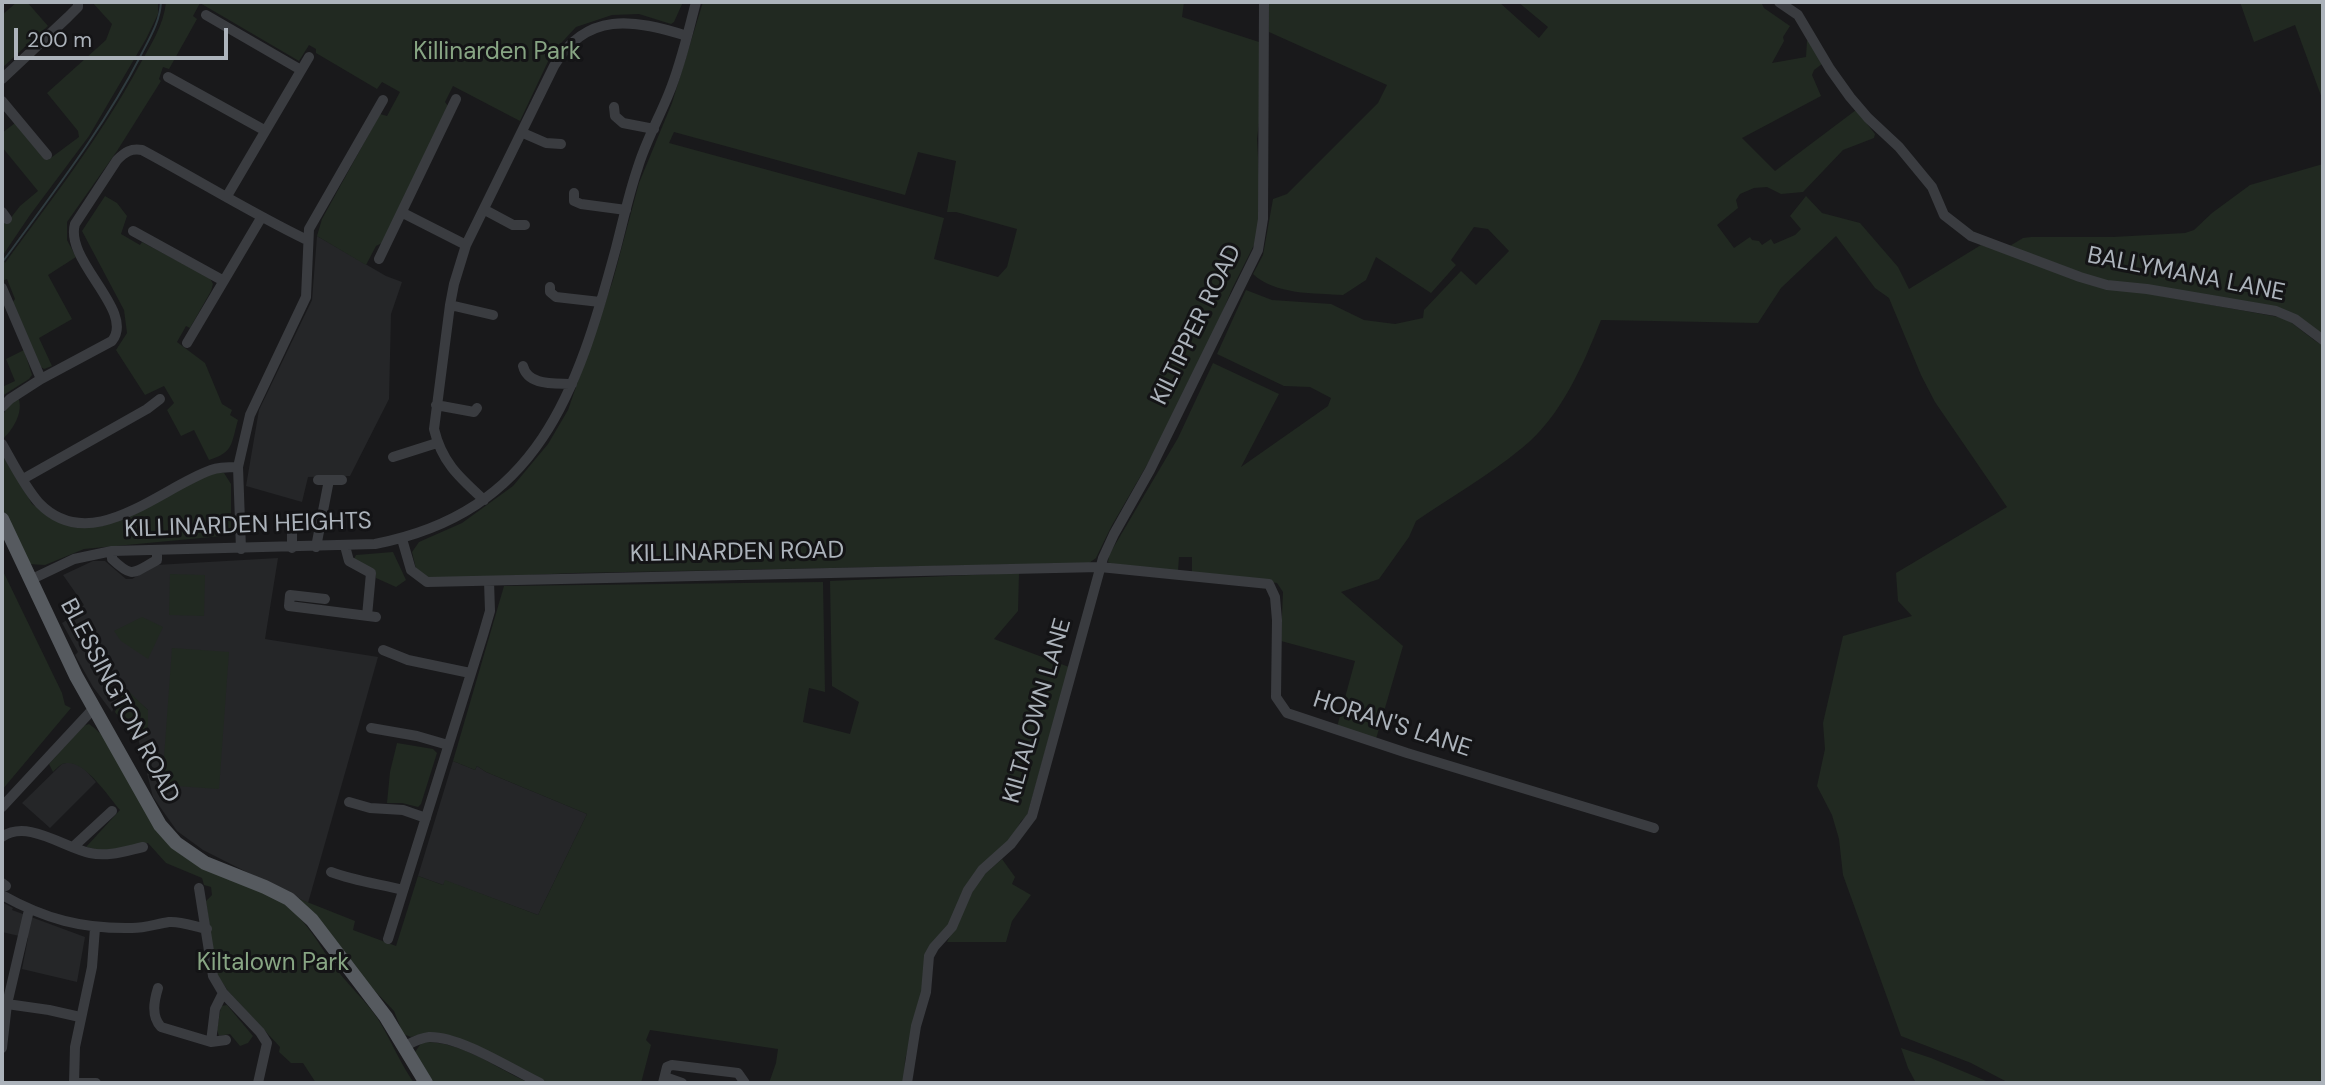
<!DOCTYPE html>
<style>
body{margin:0}
#map{position:relative;width:2325px;height:1085px;overflow:hidden;background:#19191b;font-family:"DM Sans",sans-serif}
canvas{display:block}
.frame{position:absolute;inset:0;border:4px solid #acb3bb;pointer-events:none}
.scale{position:absolute;left:14px;top:28px;width:214px;height:32px;box-sizing:border-box;border:4px solid #acb3bb;border-top:0;padding-left:9px;font-size:21px;line-height:24px;white-space:nowrap;color:#acb3bb;-webkit-text-stroke:5px #141416;paint-order:stroke}
</style>
<div id="map">
<canvas width="2325" height="1085"></canvas>
<div class="frame"></div>
<div class="scale">200 m</div>
</div>
<script>
const context = document.querySelector('canvas').getContext('2d');
context.lineJoin = 'round';
function fill(path, color) { context.fillStyle = color; context.fill(path, 'evenodd'); }
function trace(path, color, width, dash) { context.strokeStyle = color; context.lineWidth = width; context.lineCap = dash ? 'butt' : 'round'; context.setLineDash(dash || []); context.stroke(path); }
function drawText(font, color, halo, rows, align = 'center') {
  context.font = font + ' "DM Sans",sans-serif'; context.lineWidth = 6; context.setLineDash([]); context.textBaseline = 'middle'; context.strokeStyle = halo; context.fillStyle = color; for (const [text, x, y, turn = 0] of rows) {
    context.save(); context.translate(x, y); context.rotate((+turn || 0) * Math.PI / 180); context.textAlign = isNaN(turn) ? turn : align; if (halo) context.strokeText(text, 0, 0); context.fillText(text, 0, 0); context.restore();
  }
}
fill(new Path2D(`
 M 317,236 L 386,276 L 402,282 L 391,314 L 389,399 L 350,476 L 308,477 L 302,502 L 246,486 L 259,410 L 312,300 Z
 M 278,558 L 265,639 L 378,657 L 308,903 L 203,850 L 177,831 L 153,797 L 138,738 L 148,727 L 148,710 L 122,687 L 112,712 L 93,687 L 75,655 L 78,652 L 62,623 L 80,612 L 79,609 L 84,605 L 63,575 L 93,561 L 105,561 L 126,579 L 132,579 L 156,565 Z
 M 453,761 L 475,770 L 477,766 L 486,772 L 587,814 L 538,915 L 446,881 L 443,885 L 418,876 Z
 M 69,762 L 82,766 L 96,782 L 50,828 L 22,803 L 62,764 Z
 M 2,902 L 13,908 L 12,910 L 85,937 L 77,982 L 22,969 L 28,938 L 2,932 Z`), '#252628');
fill(new Path2D(`
 M 17,2 L 27,2 L 48,26 L 2,68 L 2,15 Z
 M 92,2 L 158,2 L 158,14 L 146,39 L 89,136 L 30,215 L 3,255 L 5,263 C 52,199 101,136 139,66 C 150,46 164,25 166,2 L 683,2 L 674,22 L 671,24 L 639,14 L 612,15 L 576,27 L 552,53 L 520,121 L 453,86 L 445,102 L 448,106 L 384,242 L 376,246 L 366,265 L 317,236 L 322,219 L 380,114 L 387,116 L 400,92 L 382,82 L 377,89 L 316,53 L 316,49 L 309,45 L 299,61 L 200,3 L 193,16 L 197,19 L 169,69 L 163,67 L 159,79 L 161,81 L 117,151 L 67,222 L 67,240 L 76,257 L 48,275 L 72,319 L 39,338 L 52,366 L 44,369 L 38,365 L 12,303 L 15,299 L 7,279 L 2,281 L 2,219 L 6,224 L 20,206 L 38,191 L 2,147 L 2,133 L 15,123 L 48,160 L 79,137 L 78,131 L 47,93 L 106,40 L 112,24 Z
 M 703,2 L 1184,2 L 1182,17 L 1259,42 L 1261,106 L 1257,139 L 1261,210 L 1255,243 L 1232,289 L 1203,359 L 1159,444 L 1111,527 L 1096,558 L 1089,563 L 574,573 L 441,579 L 429,578 L 416,569 L 412,552 L 419,542 L 462,523 L 513,486 L 548,444 L 568,410 L 613,280 L 639,183 L 672,103 ZM 674,132 L 905,195 L 918,152 L 956,161 L 947,212 L 956,212 L 1017,229 L 1007,267 L 998,277 L 934,259 L 944,218 L 669,143 Z
 M 1268,2 L 1499,2 L 1539,38 L 1548,27 L 1518,2 L 1761,2 L 1764,8 L 1790,26 L 1783,37 L 1784,41 L 1772,63 L 1806,57 L 1807,41 L 1810,40 L 1822,64 L 1814,70 L 1812,75 L 1821,96 L 1742,138 L 1775,171 L 1856,110 L 1875,134 L 1874,138 L 1843,150 L 1803,192 L 1781,194 L 1767,187 L 1754,188 L 1740,194 L 1736,200 L 1738,208 L 1717,225 L 1734,248 L 1750,237 L 1752,240 L 1759,241 L 1762,245 L 1771,239 L 1774,244 L 1795,235 L 1801,229 L 1790,216 L 1806,196 L 1822,213 L 1860,223 L 1898,267 L 1909,289 L 1981,245 L 2140,292 L 2284,318 C 2297,325 2311,340 2323,345 L 2323,1080 L 2307,1083 L 2009,1083 L 1971,1063 L 1901,1036 L 1843,875 L 1839,839 L 1832,815 L 1817,786 L 1825,749 L 1823,723 L 1843,636 L 1912,616 L 1898,601 L 1896,573 L 2007,507 L 1935,402 L 1921,375 L 1889,298 L 1875,288 L 1836,236 L 1781,288 L 1758,323 L 1601,320 C 1583,365 1561,417 1522,448 C 1489,475 1451,497 1416,521 L 1409,537 L 1379,579 L 1341,592 L 1403,646 L 1376,739 L 1337,727 L 1355,661 L 1281,641 L 1283,592 L 1277,583 L 1192,572 L 1192,557 L 1179,557 L 1178,571 L 1115,565 L 1108,562 L 1109,555 L 1178,438 L 1213,363 L 1279,394 L 1241,467 L 1328,406 L 1331,398 L 1310,387 L 1284,386 L 1217,354 L 1246,290 L 1272,300 L 1331,304 L 1364,320 L 1395,324 L 1423,318 L 1424,310 L 1461,271 L 1476,285 L 1509,251 L 1488,229 L 1474,227 L 1451,260 L 1456,265 L 1431,293 L 1376,257 L 1366,280 L 1343,295 C 1314,293 1275,295 1253,274 L 1263,255 L 1273,199 L 1287,194 L 1378,103 L 1387,85 L 1269,32 Z
 M 2240,2 L 2323,2 L 2323,101 L 2295,25 L 2254,42 Z
 M 2323,164 L 2323,336 L 2287,312 L 2095,280 L 2008,247 L 2023,238 L 2031,237 L 2113,237 L 2185,233 L 2194,230 L 2212,213 L 2250,185 Z
 M 105,196 L 117,203 L 127,216 L 121,234 L 140,245 L 142,242 L 210,278 L 213,284 L 211,291 L 190,328 L 186,326 L 177,342 L 205,363 L 222,404 L 232,410 L 230,415 L 238,420 C 231,444 234,452 209,460 L 194,430 L 181,436 L 167,410 L 174,403 L 164,386 L 145,395 L 116,350 L 127,333 L 124,310 L 82,231 Z
 M 24,350 L 32,375 L 29,379 L 2,396 L 2,387 L 15,381 L 6,359 Z
 M 18,397 C 24,411 14,428 4,438 C 0,419 2,409 18,397 Z
 M 2,451 L 32,504 L 54,519 L 75,527 L 103,526 L 212,472 L 224,473 L 231,484 L 231,531 L 222,536 L 84,549 L 45,565 L 28,564 L 2,507 Z
 M 393,552 L 406,580 L 396,587 L 376,578 L 376,573 L 354,559 L 356,555 Z
 M 2,569 L 62,693 L 65,705 L 71,708 L 2,790 Z
 M 1019,573 L 1018,611 L 994,639 L 1069,667 L 1027,816 L 1021,821 L 1011,840 L 984,864 L 945,932 L 932,946 L 925,981 L 905,1060 L 904,1083 L 769,1083 L 776,1063 L 778,1049 L 650,1030 L 646,1040 L 651,1045 L 641,1083 L 549,1083 L 509,1064 L 422,1034 L 411,1037 L 403,1034 L 394,1011 L 353,968 L 297,898 L 355,921 L 353,930 L 396,946 L 418,876 L 443,885 L 445,880 L 538,915 L 587,814 L 486,772 L 477,766 L 475,770 L 453,761 L 504,586 L 823,582 L 825,692 L 809,688 L 803,722 L 850,734 L 859,702 L 832,686 L 830,581 Z
 M 170,574 L 205,575 L 204,616 L 169,615 Z
 M 142,617 L 163,627 L 148,659 L 121,641 L 114,631 Z
 M 172,648 L 229,652 L 219,789 L 162,785 Z
 M 125,688 L 148,710 L 148,727 L 136,740 L 115,712 Z
 M 89,724 C 120,743 138,813 168,843 C 200,876 247,878 284,904 C 308,921 320,947 337,970 C 350,987 366,1001 378,1019 C 391,1040 400,1063 414,1083 L 316,1083 L 303,1063 L 291,1063 L 279,1052 L 280,1047 L 228,991 L 216,973 L 206,901 L 212,895 L 211,887 L 204,885 L 202,878 L 166,863 L 148,843 L 109,852 L 86,847 L 120,810 C 109,797 85,761 67,763 C 61,763 57,768 53,772 L 49,764 L 83,726 Z
 M 397,743 L 433,749 L 437,753 L 421,804 L 418,807 L 402,803 L 387,803 L 390,772 Z
 M 1002,859 L 1015,877 L 1012,884 L 1031,895 L 1012,921 L 1006,942 L 947,942 L 979,879 Z
 M 227,1005 L 253,1036 L 248,1043 L 240,1046 L 230,1034 L 219,1036 L 217,1030 L 221,1006 Z
 M 422,1042 C 461,1040 495,1068 530,1083 L 434,1083 L 415,1052 Z
 M 1901,1048 L 1931,1058 L 1991,1083 L 1916,1083 L 1908,1068 Z`), '#212921');
trace(new Path2D(`
 M 4,260 C 52,194 103,129 140,57 C 149,39 160,22 161,2`), '#2f3b3f', 2);
trace(new Path2D(`
 M 1779,2 L 1798,15 L 1830,69 L 1850,97 L 1868,118 L 1899,147 L 1932,187 L 1944,215 L 1971,236 L 2080,277 L 2107,285 L 2147,289 L 2276,311 L 2295,319 L 2323,340
 M 206,15 L 301,70
 M 168,77 L 264,130
 M 2,79 L 68,17 L 78,7 L 78,2
 M 2,101 L 47,155
 M 614,107 L 615,116 L 623,123 L 654,129
 M 523,133 L 546,143 L 561,144
 M 574,193 L 574,201 L 581,204 L 626,210
 M 227,196 L 309,57
 M 485,210 L 513,225 L 525,225
 M 2,212 L 7,219
 M 403,213 L 466,245
 M 133,231 L 222,280
 M 379,259 L 456,99
 M 550,287 L 550,292 L 556,297 L 600,302
 M 2,288 L 41,379
 M 450,305 L 493,315
 M 187,343 L 261,218
 M 523,366 C 528,386 554,383 572,384
 M 436,405 L 474,412 L 477,408
 M 2,407 L 10,399 L 41,379 L 112,341 C 136,311 64,261 75,224 L 117,160 C 125,152 131,148 142,150 C 198,180 251,213 307,240
 M 2,444 C 13,463 24,486 39,503 C 91,557 160,488 211,470 C 219,467 229,467 238,467
 M 393,457 L 437,443
 M 23,479 L 147,409 L 160,399
 M 318,480 L 342,480
 M 484,500 C 460,478 442,463 434,429 L 450,305 L 454,284 L 466,245 L 554,66 C 586,11 634,19 687,36
 M 292,528 L 292,548
 M 402,539 L 411,570 L 427,582 L 1100,567 L 1269,584 L 1275,597 L 1277,620 L 1276,697 L 1287,713 L 1407,753 L 1654,828
 M 345,546 L 349,561 L 371,573 L 367,616
 M 316,547 L 329,480
 M 241,549 L 238,467 L 250,415 L 306,297 L 309,229 L 383,100
 M 112,551 L 112,559 C 133,579 133,573 157,560 L 157,550
 M 30,580 L 74,559 L 112,551 L 375,544 C 539,512 577,392 616,248 C 623,221 629,193 638,167 C 646,141 659,118 669,93 C 681,64 688,32 696,2
 M 325,599 L 290,595 L 289,606 L 376,617
 M 383,650 L 408,660 L 470,673
 M 371,728 L 417,736 L 448,745
 M 349,802 L 370,808 L 403,810 L 426,818
 M 2,807 L 94,708
 M 2,837 C 27,819 63,847 90,853 C 108,857 125,851 143,847
 M 73,847 L 112,811
 M 331,872 C 355,881 379,884 403,890
 M 2,883 L 6,886
 M 199,888 L 213,976 L 223,993 L 260,1032 L 267,1043 L 258,1083
 M 2,895 C 45,919 82,929 132,928 C 145,928 156,924 169,922 C 182,921 195,927 207,929
 M 388,939 L 483,635 L 490,611 L 489,581
 M 158,988 C 154,1001 151,1016 161,1027 L 211,1042 L 226,1040
 M 7,1004 L 49,1010 L 80,1017
 M 211,1042 L 215,1009 L 223,993
 M 403,1047 C 411,1043 419,1038 429,1037 C 460,1036 511,1069 540,1083
 M 2,1048 L 7,1004 L 29,910
 M 665,1077 L 682,1083
 M 74,1083 L 75,1047 L 92,967 L 95,928
 M 75,1083 L 96,1083
 M 663,1083 L 667,1067 L 672,1065 L 738,1073 L 745,1083
 M 907,1083 L 916,1026 L 926,992 L 929,956 L 934,947 L 952,927 L 968,890 L 982,870 L 1011,844 L 1032,816 L 1103,558 L 1114,534 L 1150,470 L 1258,250 L 1263,219 L 1264,2`), '#3a3c40', 10);
trace(new Path2D(`
 M 2,519 L 76,676 L 160,825 L 176,843 L 205,863 L 265,887 L 289,899 L 312,920 L 386,1017 L 426,1083`), '#565a5f', 14);
drawText('24px', '#87a583', '#141416', [
 ["Killinarden Park",497,53],
 ["Kiltalown Park",273,964]
]);
drawText('24px', '#acb3bb', '#141416', [
 ["BALLYMANA LANE",2186,275,11],
 ["KILTIPPER ROAD",1197,325,-64],
 ["KILLINARDEN HEIGHTS",248,526,-2],
 ["KILLINARDEN ROAD",737,553,-1],
 ["BLESSINGTON ROAD",119,701,62],
 ["KILTALOWN LANE",1038,711,-74],
 ["HORAN'S LANE",1392,725,18]
]);
</script>
